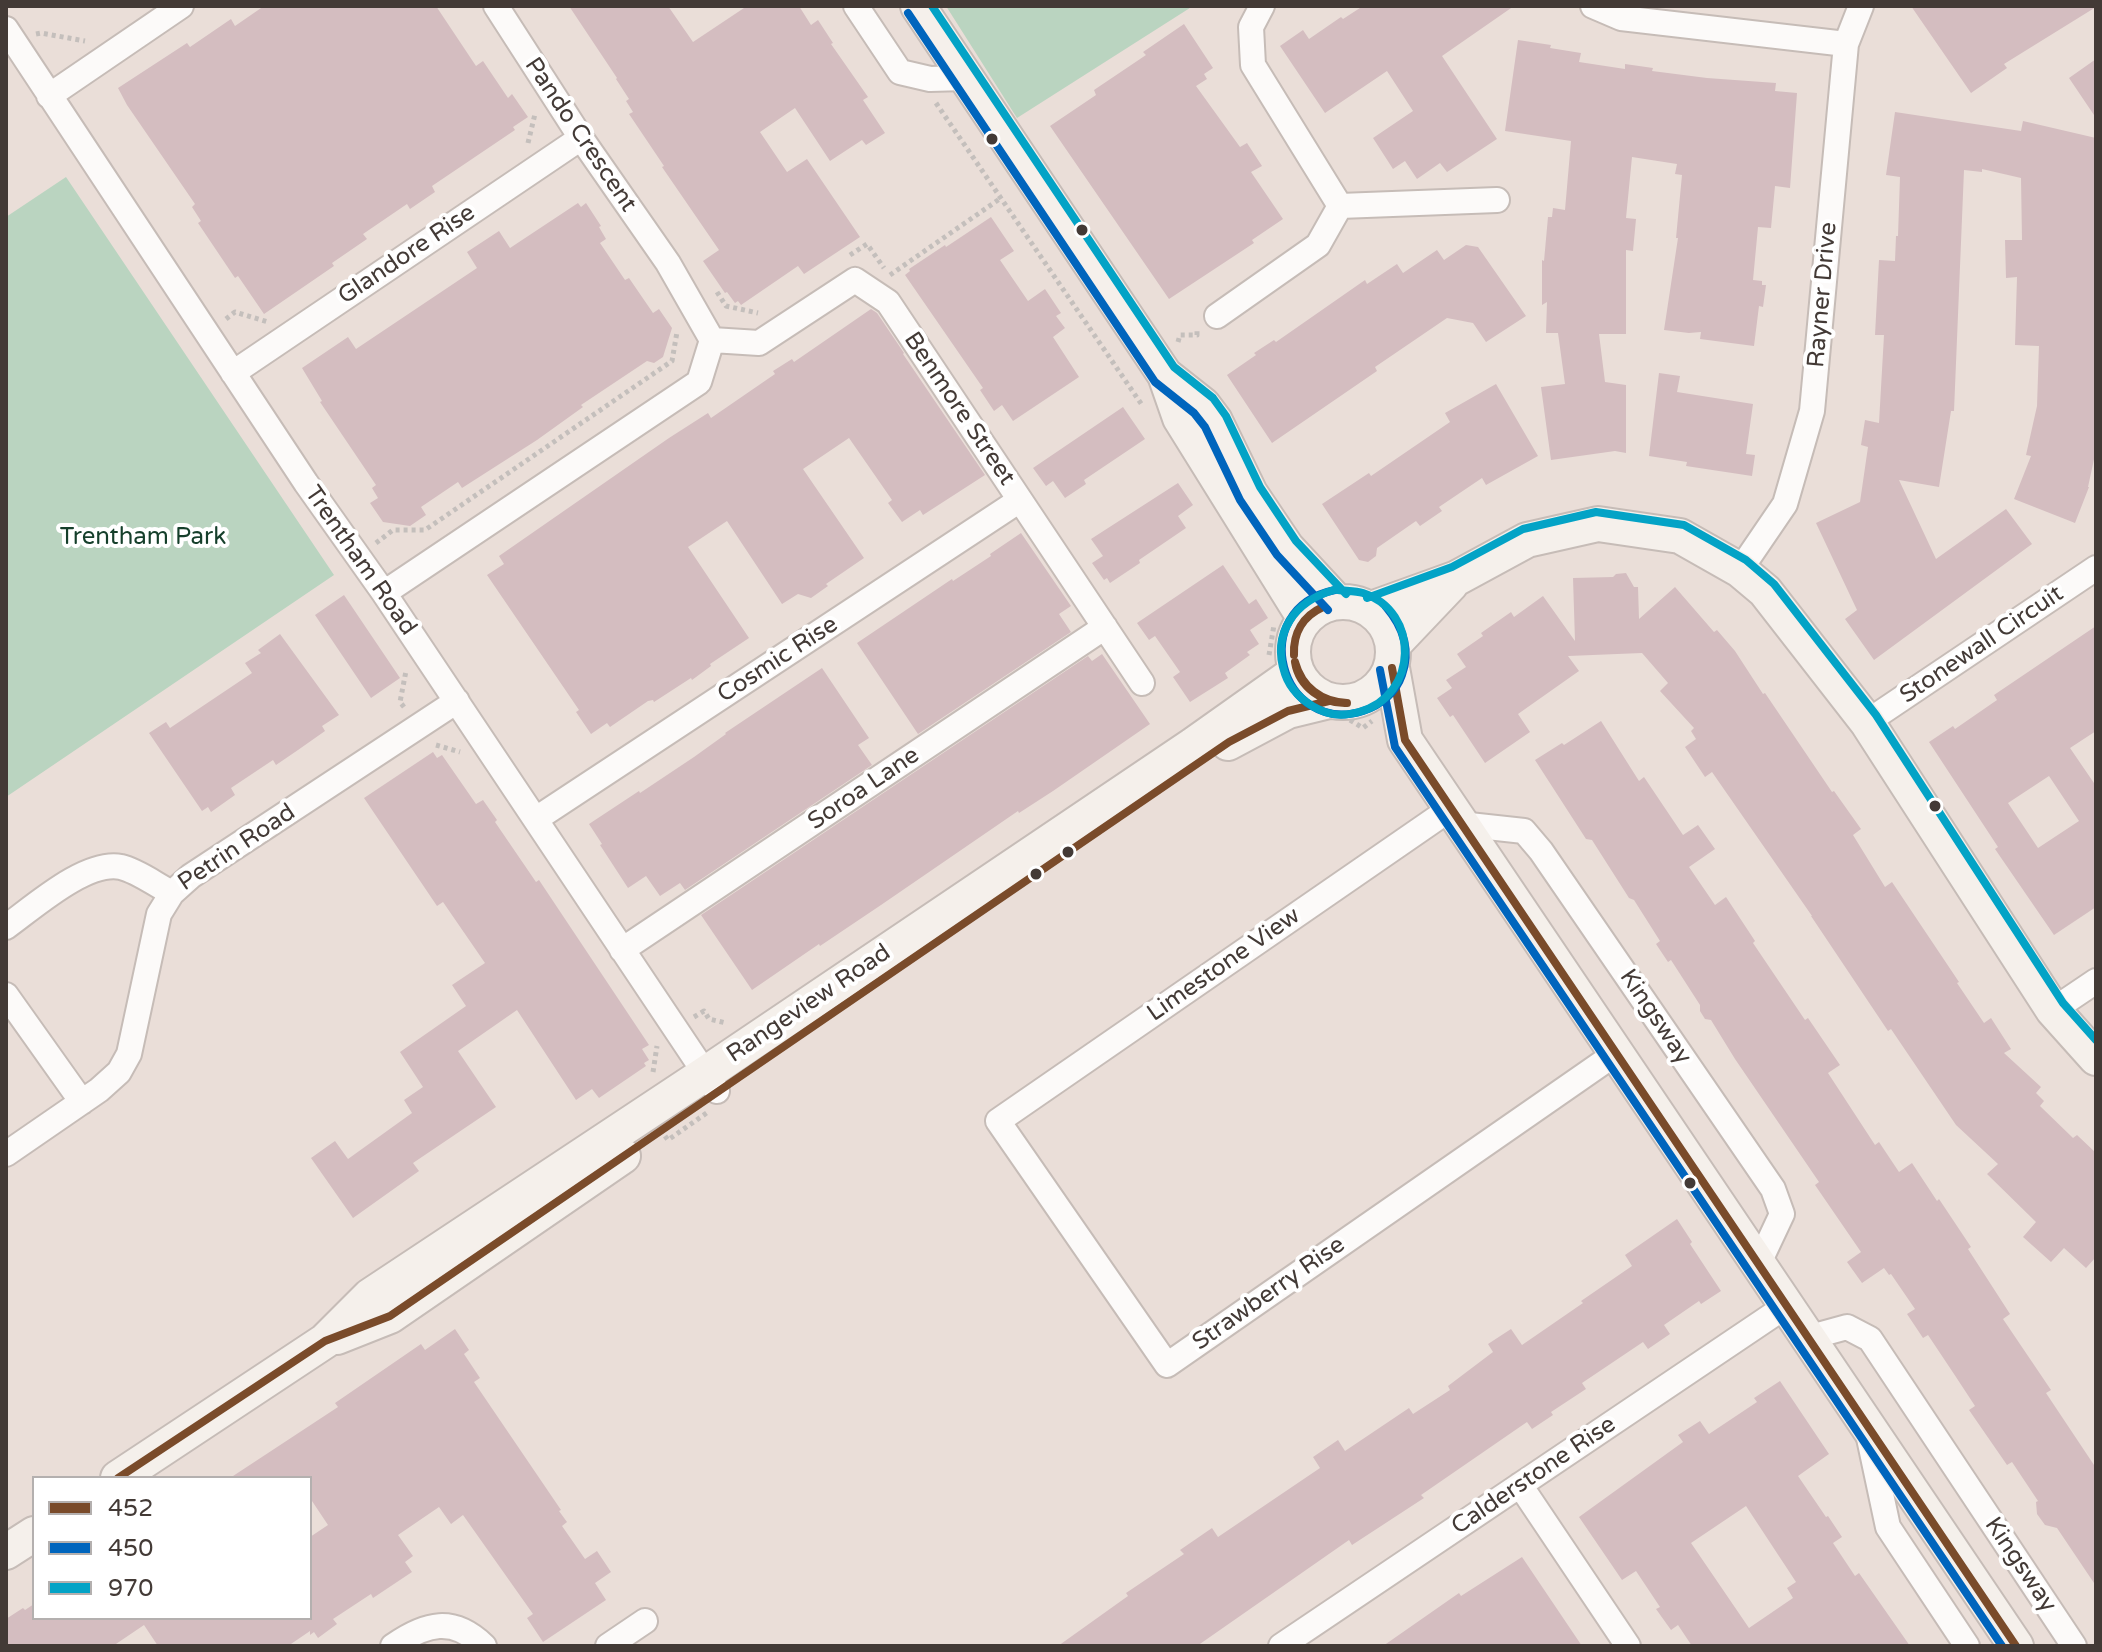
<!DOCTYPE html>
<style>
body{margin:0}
#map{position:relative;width:2102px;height:1652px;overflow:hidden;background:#eaded8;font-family:"Varela Round",sans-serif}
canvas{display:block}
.frame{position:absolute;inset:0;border:8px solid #433a36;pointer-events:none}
.legend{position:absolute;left:32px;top:1476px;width:280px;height:144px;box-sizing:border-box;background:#fff;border:2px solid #b4b0af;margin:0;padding:10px 14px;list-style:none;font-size:24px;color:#433a36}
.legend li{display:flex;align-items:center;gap:16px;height:40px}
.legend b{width:40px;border:2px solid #b4b0af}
</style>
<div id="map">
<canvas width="2102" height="1652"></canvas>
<div class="frame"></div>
<ul class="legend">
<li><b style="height:10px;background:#7a4b2a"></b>452</li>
<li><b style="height:10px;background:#0065bd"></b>450</li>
<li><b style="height:10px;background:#03a3c6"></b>970</li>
</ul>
</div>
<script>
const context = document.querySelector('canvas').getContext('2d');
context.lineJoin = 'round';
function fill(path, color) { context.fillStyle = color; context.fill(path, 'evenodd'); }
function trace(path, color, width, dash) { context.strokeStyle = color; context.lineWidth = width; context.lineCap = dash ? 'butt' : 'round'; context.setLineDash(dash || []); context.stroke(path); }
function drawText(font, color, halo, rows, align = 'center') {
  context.font = font + ' "Varela Round",sans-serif'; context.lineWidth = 8; context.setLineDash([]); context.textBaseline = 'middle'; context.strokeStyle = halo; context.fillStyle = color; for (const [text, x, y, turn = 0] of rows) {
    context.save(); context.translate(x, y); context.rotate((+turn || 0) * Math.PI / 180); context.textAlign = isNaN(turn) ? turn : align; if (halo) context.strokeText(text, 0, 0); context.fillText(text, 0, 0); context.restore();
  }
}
fill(new Path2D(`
 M 946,6 L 1193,6 L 1017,118 Z
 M 66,177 L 334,575 L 6,797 L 6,217 Z`), '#bad4c0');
fill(new Path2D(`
 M 264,6 L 436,6 L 476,66 L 483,61 L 508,98 L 512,94 L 528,117 L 513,127 L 515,130 L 432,186 L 435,192 L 410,209 L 407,204 L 363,234 L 367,239 L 332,263 L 334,266 L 264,314 L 238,276 L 235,278 L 198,223 L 201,221 L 192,207 L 195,204 L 127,105 L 118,88 L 187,43 L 190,47 L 231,19 L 235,26 Z
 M 569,6 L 668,6 L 693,42 L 747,6 L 799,6 L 811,25 L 818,20 L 833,43 L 831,44 L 868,97 L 863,100 L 885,133 L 866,145 L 862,140 L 830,161 L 795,108 L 760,132 L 787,172 L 807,159 L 860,237 L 804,274 L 798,266 L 741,305 L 738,301 L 735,303 L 727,292 L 725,293 L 703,261 L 719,250 L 662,167 L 664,166 L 629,114 L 633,112 L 626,101 L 629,99 L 616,79 L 617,78 Z
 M 1363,6 L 1514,6 L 1442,56 L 1497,139 L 1447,172 L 1440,163 L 1417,179 L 1405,161 L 1393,169 L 1373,138 L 1413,111 L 1387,71 L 1325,113 L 1280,46 L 1303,30 L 1309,39 L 1341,17 L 1343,19 Z
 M 1911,6 L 2096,6 L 2096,7 L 2004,64 L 2007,68 L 1971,93 Z
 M 1184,24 L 1213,68 L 1204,74 L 1207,79 L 1196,86 L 1240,147 L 1247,143 L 1262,166 L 1251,172 L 1283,219 L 1252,240 L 1254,243 L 1169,299 L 1050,126 L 1096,95 L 1094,90 L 1146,55 L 1143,52 Z
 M 1518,40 L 1551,45 L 1550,48 L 1581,53 L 1579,62 L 1625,69 L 1625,64 L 1653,68 L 1652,71 L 1707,78 L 1776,83 L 1775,91 L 1797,93 L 1790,188 L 1775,186 L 1771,228 L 1758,227 L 1753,280 L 1762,281 L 1762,285 L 1766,285 L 1763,307 L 1759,306 L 1754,346 L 1700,339 L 1701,332 L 1689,333 L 1664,330 L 1678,238 L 1676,238 L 1682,175 L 1675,174 L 1677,164 L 1632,157 L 1626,218 L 1636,219 L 1633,251 L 1626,250 L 1626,334 L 1599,334 L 1605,382 L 1626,385 L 1626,453 L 1615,451 L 1551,460 L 1541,387 L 1565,384 L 1558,333 L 1546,333 L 1547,302 L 1542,305 L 1542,260 L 1544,261 L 1548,217 L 1552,217 L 1553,208 L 1565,210 L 1571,141 L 1505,131 Z
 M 2096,59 L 2096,118 L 2069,78 Z
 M 1895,112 L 2021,131 L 2023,121 L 2096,138 L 2096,450 L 2088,487 L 2089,487 L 2075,523 L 2014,499 L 2031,456 L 2026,455 L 2037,406 L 2039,346 L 2015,345 L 2017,277 L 2006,278 L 2005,240 L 2022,240 L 2021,178 L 1982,169 L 1982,172 L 1964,170 L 1954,411 L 1951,411 L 1939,487 L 1899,480 L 1936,559 L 2006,509 L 2032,544 L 1874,660 L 1845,619 L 1857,610 L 1816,523 L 1860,502 L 1868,447 L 1861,445 L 1865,420 L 1879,423 L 1884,335 L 1875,335 L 1879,260 L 1895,261 L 1896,236 L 1898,236 L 1900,177 L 1886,175 Z
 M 578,203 L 581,207 L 586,203 L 601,226 L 599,227 L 606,239 L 600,243 L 625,280 L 629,278 L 653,313 L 659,309 L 672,328 L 663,357 L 654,363 L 647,361 L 581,405 L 583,407 L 537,440 L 462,488 L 458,482 L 421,507 L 426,515 L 410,526 L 383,522 L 370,503 L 378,498 L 372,488 L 376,485 L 320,402 L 322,401 L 302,368 L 348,337 L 356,349 L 477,268 L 467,252 L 499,231 L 510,248 Z
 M 991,217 L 1014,251 L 1000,260 L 1028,301 L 1045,289 L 1061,313 L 1056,316 L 1065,328 L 1053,337 L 1079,377 L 1013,421 L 1002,405 L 994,411 L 980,390 L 983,388 L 905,275 L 910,271 L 909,269 L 945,245 L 946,247 Z
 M 1466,245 L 1478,247 L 1526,316 L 1486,342 L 1473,323 L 1447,318 L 1375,367 L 1377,371 L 1272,443 L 1227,375 L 1256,355 L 1254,353 L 1274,340 L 1276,342 L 1365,280 L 1367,284 L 1397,264 L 1403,273 L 1437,250 L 1444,260 Z
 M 871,309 L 877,313 L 904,353 L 903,354 L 985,475 L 923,515 L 920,510 L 902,522 L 888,503 L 892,500 L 849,438 L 803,469 L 864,558 L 826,584 L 828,586 L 811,598 L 798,594 L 782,604 L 727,521 L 688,547 L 749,638 L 710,664 L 711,666 L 692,680 L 691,678 L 654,702 L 653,700 L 648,701 L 610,727 L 607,723 L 591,734 L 576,712 L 579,710 L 487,575 L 504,564 L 499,556 L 669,438 L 708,413 L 711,418 L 775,374 L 773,371 L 792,359 L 794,362 Z
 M 1659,373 L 1680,376 L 1677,392 L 1753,404 L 1746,454 L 1755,455 L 1752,476 L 1686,466 L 1687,462 L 1649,456 Z
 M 1496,384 L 1538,456 L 1486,485 L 1482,478 L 1439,507 L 1442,511 L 1420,526 L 1416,521 L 1377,548 L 1376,556 L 1368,562 L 1359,560 L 1322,504 L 1369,473 L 1371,476 L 1450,422 L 1445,413 Z
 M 1123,407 L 1145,439 L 1084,480 L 1086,484 L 1065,498 L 1053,481 L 1046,486 L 1033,468 Z
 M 1178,483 L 1193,505 L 1178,516 L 1186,528 L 1139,560 L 1140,563 L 1110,583 L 1107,578 L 1104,580 L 1092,563 L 1103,556 L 1091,539 Z
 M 1021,533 L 1071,606 L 1059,614 L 1071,632 L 918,734 L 857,643 L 952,579 L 953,581 L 991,556 L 990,554 Z
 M 1223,565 L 1249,604 L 1256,599 L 1268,618 L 1250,630 L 1259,644 L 1247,652 L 1250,655 L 1225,673 L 1228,678 L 1190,702 L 1173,677 L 1180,672 L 1155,636 L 1149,640 L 1137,623 Z
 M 1626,573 L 1634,587 L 1638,587 L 1639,619 L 1675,587 L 1714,632 L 1717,630 L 1735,651 L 1763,694 L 1765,693 L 1832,792 L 1834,791 L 1861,829 L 1853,835 L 1885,887 L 1892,882 L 1959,982 L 1957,983 L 1984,1023 L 1991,1018 L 2011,1049 L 2004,1053 L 2041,1087 L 2036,1093 L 2044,1101 L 2040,1106 L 2073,1138 L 2077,1135 L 2096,1153 L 2096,1257 L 2086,1268 L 2064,1248 L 2051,1262 L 2023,1237 L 2036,1222 L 1987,1174 L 1998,1164 L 1956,1125 L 1891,1029 L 1888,1031 L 1811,916 L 1812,916 L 1712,772 L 1705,777 L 1685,747 L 1696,739 L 1691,731 L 1694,728 L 1660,691 L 1668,683 L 1642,653 L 1568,656 L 1579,671 L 1518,714 L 1530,732 L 1485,763 L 1453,715 L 1450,717 L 1437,698 L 1452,688 L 1446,680 L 1466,667 L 1457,654 L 1483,636 L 1481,633 L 1511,612 L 1514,617 L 1543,596 L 1575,641 L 1573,578 L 1613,577 L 1616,574 Z
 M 344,595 L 400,678 L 371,698 L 315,615 Z
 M 2096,626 L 2096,731 L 2070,748 L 2096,786 L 2096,907 L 2054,935 L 1995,849 L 1998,847 L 1929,742 L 1953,726 L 1955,729 L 1997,700 L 1994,695 ZM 2049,776 L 2079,821 L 2038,848 L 2008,803 Z
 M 280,634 L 339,715 L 322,726 L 325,731 L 298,750 L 276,765 L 273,760 L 231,788 L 235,795 L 211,812 L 208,807 L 202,811 L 149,733 L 166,722 L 170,728 L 252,673 L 245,663 L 261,653 L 258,650 Z
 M 1102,654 L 1150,724 L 1053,791 L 1019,813 L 1018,811 L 881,905 L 820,946 L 819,944 L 752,990 L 701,915 L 1088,656 L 1092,661 Z
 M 822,668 L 869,738 L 858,745 L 872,765 L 685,890 L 680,883 L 660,896 L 646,876 L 628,888 L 600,845 L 602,844 L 589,824 L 639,791 L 640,793 L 694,757 L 726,734 L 725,733 Z
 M 1601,721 L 1639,781 L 1644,777 L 1683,835 L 1698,825 L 1715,849 L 1689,867 L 1715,905 L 1726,897 L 1755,941 L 1753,943 L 1805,1020 L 1808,1018 L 1840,1065 L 1828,1073 L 1875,1145 L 1879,1142 L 1899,1172 L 1912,1163 L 1937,1201 L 1939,1199 L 1971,1247 L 1968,1249 L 2010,1314 L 2003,1319 L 2051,1390 L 2046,1393 L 2096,1468 L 2096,1586 L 2057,1528 L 2045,1525 L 2037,1514 L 2036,1502 L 2038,1501 L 2012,1462 L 2007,1465 L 1969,1410 L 1975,1406 L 1956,1377 L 1928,1335 L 1923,1338 L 1907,1314 L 1915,1309 L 1891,1274 L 1889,1275 L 1884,1268 L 1862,1283 L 1847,1262 L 1861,1252 L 1815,1185 L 1819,1182 L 1735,1059 L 1711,1020 L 1705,1019 L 1700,1011 L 1700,1005 L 1671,960 L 1668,962 L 1656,944 L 1660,941 L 1634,900 L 1629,898 L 1592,840 L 1586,839 L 1535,760 L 1562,743 L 1564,745 Z
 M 433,752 L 437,758 L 442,755 L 476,804 L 483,800 L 497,820 L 495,822 L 536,882 L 539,880 L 649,1045 L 642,1049 L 649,1060 L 644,1063 L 646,1066 L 599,1098 L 592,1089 L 576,1100 L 517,1010 L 458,1051 L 496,1107 L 413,1163 L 419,1171 L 353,1218 L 311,1158 L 335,1141 L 348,1159 L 412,1113 L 404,1100 L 423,1087 L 400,1052 L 466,1006 L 452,985 L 485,963 L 443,902 L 437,906 L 364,798 Z
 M 1677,1219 L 1692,1242 L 1690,1244 L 1721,1291 L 1701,1304 L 1699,1301 L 1664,1325 L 1670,1334 L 1648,1349 L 1643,1342 L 1582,1383 L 1586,1389 L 1551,1412 L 1553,1415 L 1532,1429 L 1527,1422 L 1421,1495 L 1424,1498 L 1352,1545 L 1349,1540 L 1197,1646 L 1058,1646 L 1128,1596 L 1126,1593 L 1184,1554 L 1180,1550 L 1212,1528 L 1218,1537 L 1320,1468 L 1313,1457 L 1338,1440 L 1345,1451 L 1409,1408 L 1413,1414 L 1450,1390 L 1448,1386 L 1493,1352 L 1488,1344 L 1511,1329 L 1522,1345 L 1583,1303 L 1581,1301 L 1632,1266 L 1625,1255 Z
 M 455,1329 L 469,1350 L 464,1354 L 480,1378 L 474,1382 L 561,1510 L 559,1511 L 567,1522 L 562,1526 L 585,1559 L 597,1551 L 611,1572 L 595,1583 L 606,1600 L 543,1642 L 527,1618 L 533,1614 L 463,1515 L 451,1524 L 439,1507 L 398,1535 L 413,1556 L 405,1562 L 412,1572 L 373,1598 L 371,1594 L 333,1619 L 337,1624 L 318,1638 L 314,1632 L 310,1635 L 310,1631 L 288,1646 L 158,1646 L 144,1625 L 113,1646 L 6,1646 L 6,1619 L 23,1608 L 25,1610 L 34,1604 L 34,1618 L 310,1618 L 310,1537 L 328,1525 L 310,1498 L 310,1478 L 230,1478 L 338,1407 L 335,1403 L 421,1344 L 425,1350 Z
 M 1780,1381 L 1829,1454 L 1798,1476 L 1826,1517 L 1828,1516 L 1842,1537 L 1833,1543 L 1855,1576 L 1859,1573 L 1910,1646 L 1692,1646 L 1678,1625 L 1671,1630 L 1656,1609 L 1660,1607 L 1636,1571 L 1622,1580 L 1579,1517 L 1683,1442 L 1678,1435 L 1700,1421 L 1709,1434 L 1757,1402 L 1754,1398 ZM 1746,1506 L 1796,1582 L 1787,1588 L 1793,1598 L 1749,1628 L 1691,1543 Z
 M 1522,1557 L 1582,1646 L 1383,1646 L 1459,1593 L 1461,1596 Z`), '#d4bdc0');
const street = new Path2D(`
 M 856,6 L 900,72 L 930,79 L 965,78
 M 1262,6 L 1251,27 L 1253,65 L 1340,206
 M 1593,6 L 1621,18 L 1846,44
 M 6,29 L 306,483 L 384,593 L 717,1091
 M 49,96 L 181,6
 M 1340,206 L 1497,200
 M 1217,316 L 1318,245 L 1340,206
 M 712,340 L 759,343 L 855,280 L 888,302 L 1142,683
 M 233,373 L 581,138
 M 1740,570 L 1785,504 L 1812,411 L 1846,44 L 1861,6
 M 384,593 L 699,382 L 712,340 L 668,263 L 581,138 L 496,6
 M 1867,722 L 2096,568
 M 1450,809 L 998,1121 L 1167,1365 L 1615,1054
 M 536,819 L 1020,500
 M 1460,824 L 1524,831 L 1541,851 L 1773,1189 L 1782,1214 L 1758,1265
 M 6,927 C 34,907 86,860 121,867 C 138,871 156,885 172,893
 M 622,950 L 1105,627
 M 6,995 L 82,1102
 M 2053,1010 L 2096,981
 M 6,1154 L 99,1090 L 119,1072 L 129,1054 L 159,914 L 172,893 L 191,876 L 457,701
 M 1807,1338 L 1847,1327 L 1870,1339 L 2074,1646
 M 1869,1438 L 1888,1527 L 1967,1646
 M 1520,1485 L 1628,1646
 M 393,1646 C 426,1623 453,1616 484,1646
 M 608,1646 L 645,1621
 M 1281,1646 L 1786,1306`);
const secondary = new Path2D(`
 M 918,6 L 1165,375 L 1180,418 L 1305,619
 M 1165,375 L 1203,405 L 1215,421 L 1250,493 L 1287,548 L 1337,602
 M1293 652a50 50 0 1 1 100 0a50 50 0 1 1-100 0Z
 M 1371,609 L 1457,578 L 1527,540 L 1598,524 L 1680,536 L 1740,570 L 1765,591 L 1867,722 L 2053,1010 L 2096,1058
 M 1394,644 L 1451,584
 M 1392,668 L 1405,740 L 2016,1646
 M 1228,743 L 1288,711 L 1329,701
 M 337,1337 L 390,1316 L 623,1156
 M 118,1478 L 325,1341 L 370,1296 L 705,1074 L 1193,745 L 1296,672
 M 6,1552 L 34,1534`);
trace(street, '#c6bcb7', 28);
trace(secondary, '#c6bcb7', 38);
trace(new Path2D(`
 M 36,34 L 41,33 L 85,41
 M 936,103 L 1142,405
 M 528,143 L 535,114
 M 850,255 L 867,244 L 884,268
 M 890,275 L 1001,198
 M 717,292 L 726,306 L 758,313
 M 226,319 L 235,312 L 268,322
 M 1178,342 L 1180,335 L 1197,335 L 1197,329
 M 376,543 L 393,530 L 425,530 L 672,361 L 677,332
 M 1269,655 L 1274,625
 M 404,707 L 400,702 L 406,671
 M 1350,720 L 1363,728 L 1372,721
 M 436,745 L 460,752
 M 694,1017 L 704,1011 L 709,1019 L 726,1023
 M 653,1072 L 657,1046
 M 665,1136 L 668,1140 L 708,1112`), '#c4bfbc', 5, [4, 4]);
trace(street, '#fcfaf9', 24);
trace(secondary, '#f5f0eb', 34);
trace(new Path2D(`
 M 1294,655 C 1293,633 1303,616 1323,607
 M 1295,662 C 1302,687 1321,702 1347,703
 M 1295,662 C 1299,687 1323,704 1347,703
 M 1392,668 L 1405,740 L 2016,1646
 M 118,1478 L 325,1341 L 390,1316 L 1229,742 L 1288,711 L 1329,701`), '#7a4b2a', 8);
trace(new Path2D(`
 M 908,13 L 1155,382 L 1194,413 L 1205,427 L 1240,500 L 1277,555 L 1328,610
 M 1335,590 C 1244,609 1281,737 1363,711 C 1380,706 1396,693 1402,675 C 1411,650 1403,627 1386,607
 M 1380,670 L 1395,747 L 2002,1646`), '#0065bd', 8);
trace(new Path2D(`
 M 932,6 L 1174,367 L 1213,398 L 1226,416 L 1260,487 L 1296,541 L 1346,594
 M 1334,590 C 1295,601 1271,633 1285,674 C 1290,689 1303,702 1318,709 C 1332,716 1344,716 1359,712 C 1419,696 1420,611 1363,593 C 1356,591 1346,591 1338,590
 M 1367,598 L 1452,567 L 1523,529 L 1596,512 L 1684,525 L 1746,560 L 1774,584 L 1876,715 L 2063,1003 L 2096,1040`), '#03a3c6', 8);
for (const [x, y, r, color] of [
 [992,139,7,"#433a36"],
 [1082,230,7,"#433a36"],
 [1935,806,7,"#433a36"],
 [1068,852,7,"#433a36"],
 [1036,874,7,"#433a36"],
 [1690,1183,7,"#433a36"]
]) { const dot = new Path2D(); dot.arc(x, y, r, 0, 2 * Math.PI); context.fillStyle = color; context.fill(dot); trace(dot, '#fff', 3); }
drawText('24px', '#433a36', '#fff', [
 ["Pando Crescent",580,135,56],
 ["Glandore Rise",407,255,-34],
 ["Rayner Drive",1823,295,-85],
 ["Benmore Street",959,409,56],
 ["Trentham Road",360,561,55],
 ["Stonewall Circuit",1982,645,-34],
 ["Cosmic Rise",778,660,-33],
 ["Soroa Lane",864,789,-34],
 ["Petrin Road",237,848,-34],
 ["Limestone View",1224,965,-35],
 ["Rangeview Road",809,1004,-34],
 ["Kingsway",1655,1017,56],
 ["Strawberry Rise",1269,1294,-35],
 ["Calderstone Rise",1534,1476,-34],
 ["Kingsway",2020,1565,56]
]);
drawText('24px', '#153f2b', '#fff', [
 ["Trentham Park",143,538]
]);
</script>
